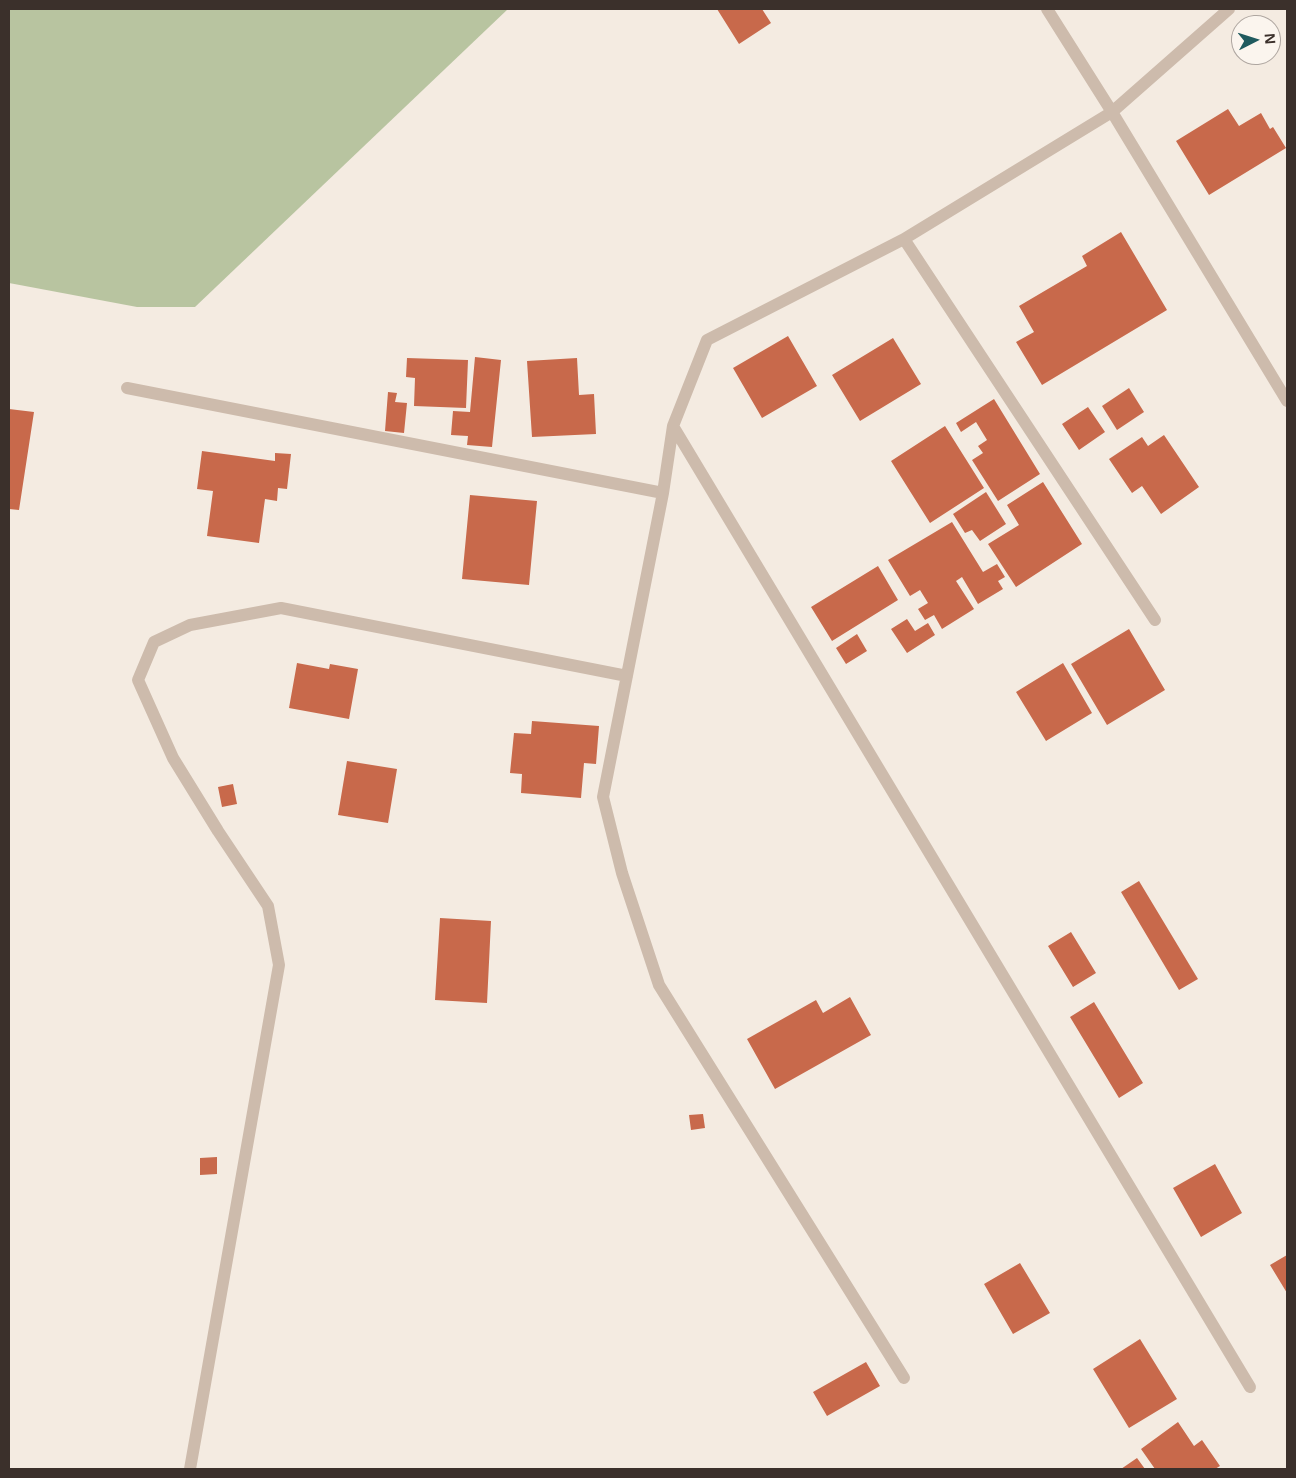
<!DOCTYPE html>
<style>
body{margin:0}
#map{position:relative;width:1296px;height:1478px;overflow:hidden;background:#f4ebe1;font-family:"Noto Sans",sans-serif}
canvas{display:block}
.frame{position:absolute;inset:0;border:10px solid #3b302b;pointer-events:none}
.north{position:absolute;left:1231px;top:15px;width:50px;height:50px;box-sizing:border-box;background:#fbf5ee;border:1px solid #aea6a0;border-radius:50%;rotate:85deg;font-size:14px;font-weight:700;line-height:20px;text-align:center;color:#3b302b}
.north::after{content:'';display:block;margin:auto;width:18px;height:22px;background:#1f5a5e;clip-path:polygon(50% 0,100% 100%,50% 72%,0 100%)}
</style>
<div id="map">
<canvas width="1296" height="1478"></canvas>
<div class="frame"></div>
<div class="north">N</div>
</div>
<script>
const context = document.querySelector('canvas').getContext('2d');
context.lineJoin = 'round';
function fill(path, color) { context.fillStyle = color; context.fill(path, 'evenodd'); }
function trace(path, color, width, dash) { context.strokeStyle = color; context.lineWidth = width; context.lineCap = dash ? 'butt' : 'round'; context.setLineDash(dash || []); context.stroke(path); }
fill(new Path2D(`
 M 9,9 L 508,9 L 195,307 L 137,307 L 9,283 Z`), '#b8c4a0');
fill(new Path2D(`
 M 717,9 L 762,9 L 771,23 L 739,44 Z
 M 1228,109 L 1239,126 L 1261,113 L 1270,129 L 1273,127 L 1286,148 L 1209,195 L 1176,141 Z
 M 1121,232 L 1167,310 L 1042,385 L 1016,342 L 1034,332 L 1019,306 L 1087,266 L 1082,256 Z
 M 788,336 L 817,386 L 762,418 L 733,368 Z
 M 893,338 L 921,384 L 860,421 L 832,375 Z
 M 475,357 L 501,360 L 492,447 L 467,445 L 468,436 L 451,435 L 453,411 L 470,412 Z
 M 407,358 L 468,360 L 466,408 L 414,406 L 415,378 L 406,377 Z
 M 577,358 L 579,395 L 594,394 L 596,434 L 532,437 L 527,361 Z
 M 1129,388 L 1144,412 L 1117,430 L 1102,406 Z
 M 388,392 L 397,393 L 395,402 L 407,403 L 404,433 L 385,431 Z
 M 994,399 L 1040,474 L 998,501 L 972,460 L 983,453 L 978,446 L 987,440 L 976,422 L 961,432 L 956,423 Z
 M 1088,407 L 1105,432 L 1079,450 L 1062,424 Z
 M 9,409 L 34,412 L 19,510 L 9,509 Z
 M 945,426 L 984,488 L 930,523 L 891,461 Z
 M 1164,435 L 1199,487 L 1161,514 L 1142,486 L 1132,493 L 1109,459 L 1142,437 L 1148,446 Z
 M 202,451 L 275,461 L 275,453 L 291,454 L 287,489 L 278,488 L 277,501 L 265,499 L 259,543 L 207,536 L 213,491 L 197,489 Z
 M 1043,482 L 1082,544 L 1016,587 L 988,544 L 1019,525 L 1007,505 Z
 M 986,492 L 1006,524 L 980,541 L 972,530 L 965,533 L 953,514 Z
 M 470,495 L 537,501 L 529,585 L 462,579 Z
 M 952,522 L 983,572 L 997,564 L 1005,577 L 998,581 L 1003,589 L 978,604 L 962,577 L 956,581 L 974,609 L 942,629 L 934,615 L 925,620 L 918,609 L 928,603 L 920,590 L 910,596 L 888,560 Z
 M 878,566 L 898,600 L 832,641 L 811,607 Z
 M 907,619 L 915,631 L 928,623 L 935,635 L 907,653 L 891,629 Z
 M 1129,629 L 1165,690 L 1107,725 L 1071,664 Z
 M 857,634 L 867,651 L 846,664 L 836,648 Z
 M 297,663 L 329,669 L 330,664 L 358,669 L 349,719 L 289,708 Z
 M 1063,663 L 1092,713 L 1046,741 L 1016,692 Z
 M 532,721 L 599,726 L 596,764 L 584,763 L 581,798 L 521,793 L 522,774 L 510,773 L 514,733 L 531,734 Z
 M 347,761 L 397,769 L 388,823 L 338,815 Z
 M 233,784 L 237,804 L 222,807 L 218,787 Z
 M 1139,881 L 1198,979 L 1179,990 L 1121,892 Z
 M 440,918 L 491,921 L 487,1003 L 435,1000 Z
 M 1071,932 L 1096,973 L 1073,987 L 1048,946 Z
 M 850,997 L 871,1035 L 775,1089 L 747,1039 L 816,1000 L 823,1013 Z
 M 1094,1002 L 1143,1083 L 1119,1098 L 1070,1017 Z
 M 703,1114 L 705,1128 L 691,1130 L 689,1115 Z
 M 217,1157 L 217,1174 L 200,1175 L 200,1158 Z
 M 1215,1164 L 1242,1213 L 1201,1237 L 1173,1188 Z
 M 1287,1255 L 1287,1293 L 1270,1265 Z
 M 1020,1263 L 1050,1313 L 1013,1334 L 984,1284 Z
 M 1140,1339 L 1177,1399 L 1129,1428 L 1093,1369 Z
 M 866,1362 L 880,1386 L 827,1416 L 813,1392 Z
 M 1178,1422 L 1194,1446 L 1202,1440 L 1220,1466 L 1215,1469 L 1155,1469 L 1141,1449 Z
 M 1137,1458 L 1145,1469 L 1121,1469 Z`), '#c8694b');
trace(new Path2D(`
 M 1047,9 L 1112,112 L 1287,401
 M 904,239 L 1155,620
 M 127,388 L 663,493
 M 673,426 L 1250,1387
 M 904,1378 L 659,985 L 622,873 L 603,797 L 663,493 L 673,426 L 707,340 L 904,239 L 1112,112 L 1229,9
 M 190,1469 L 279,965 L 268,906 L 218,831 L 173,758 L 138,680 L 154,642 L 190,625 L 281,608 L 627,676`), '#cdbbac', 12);
</script>
